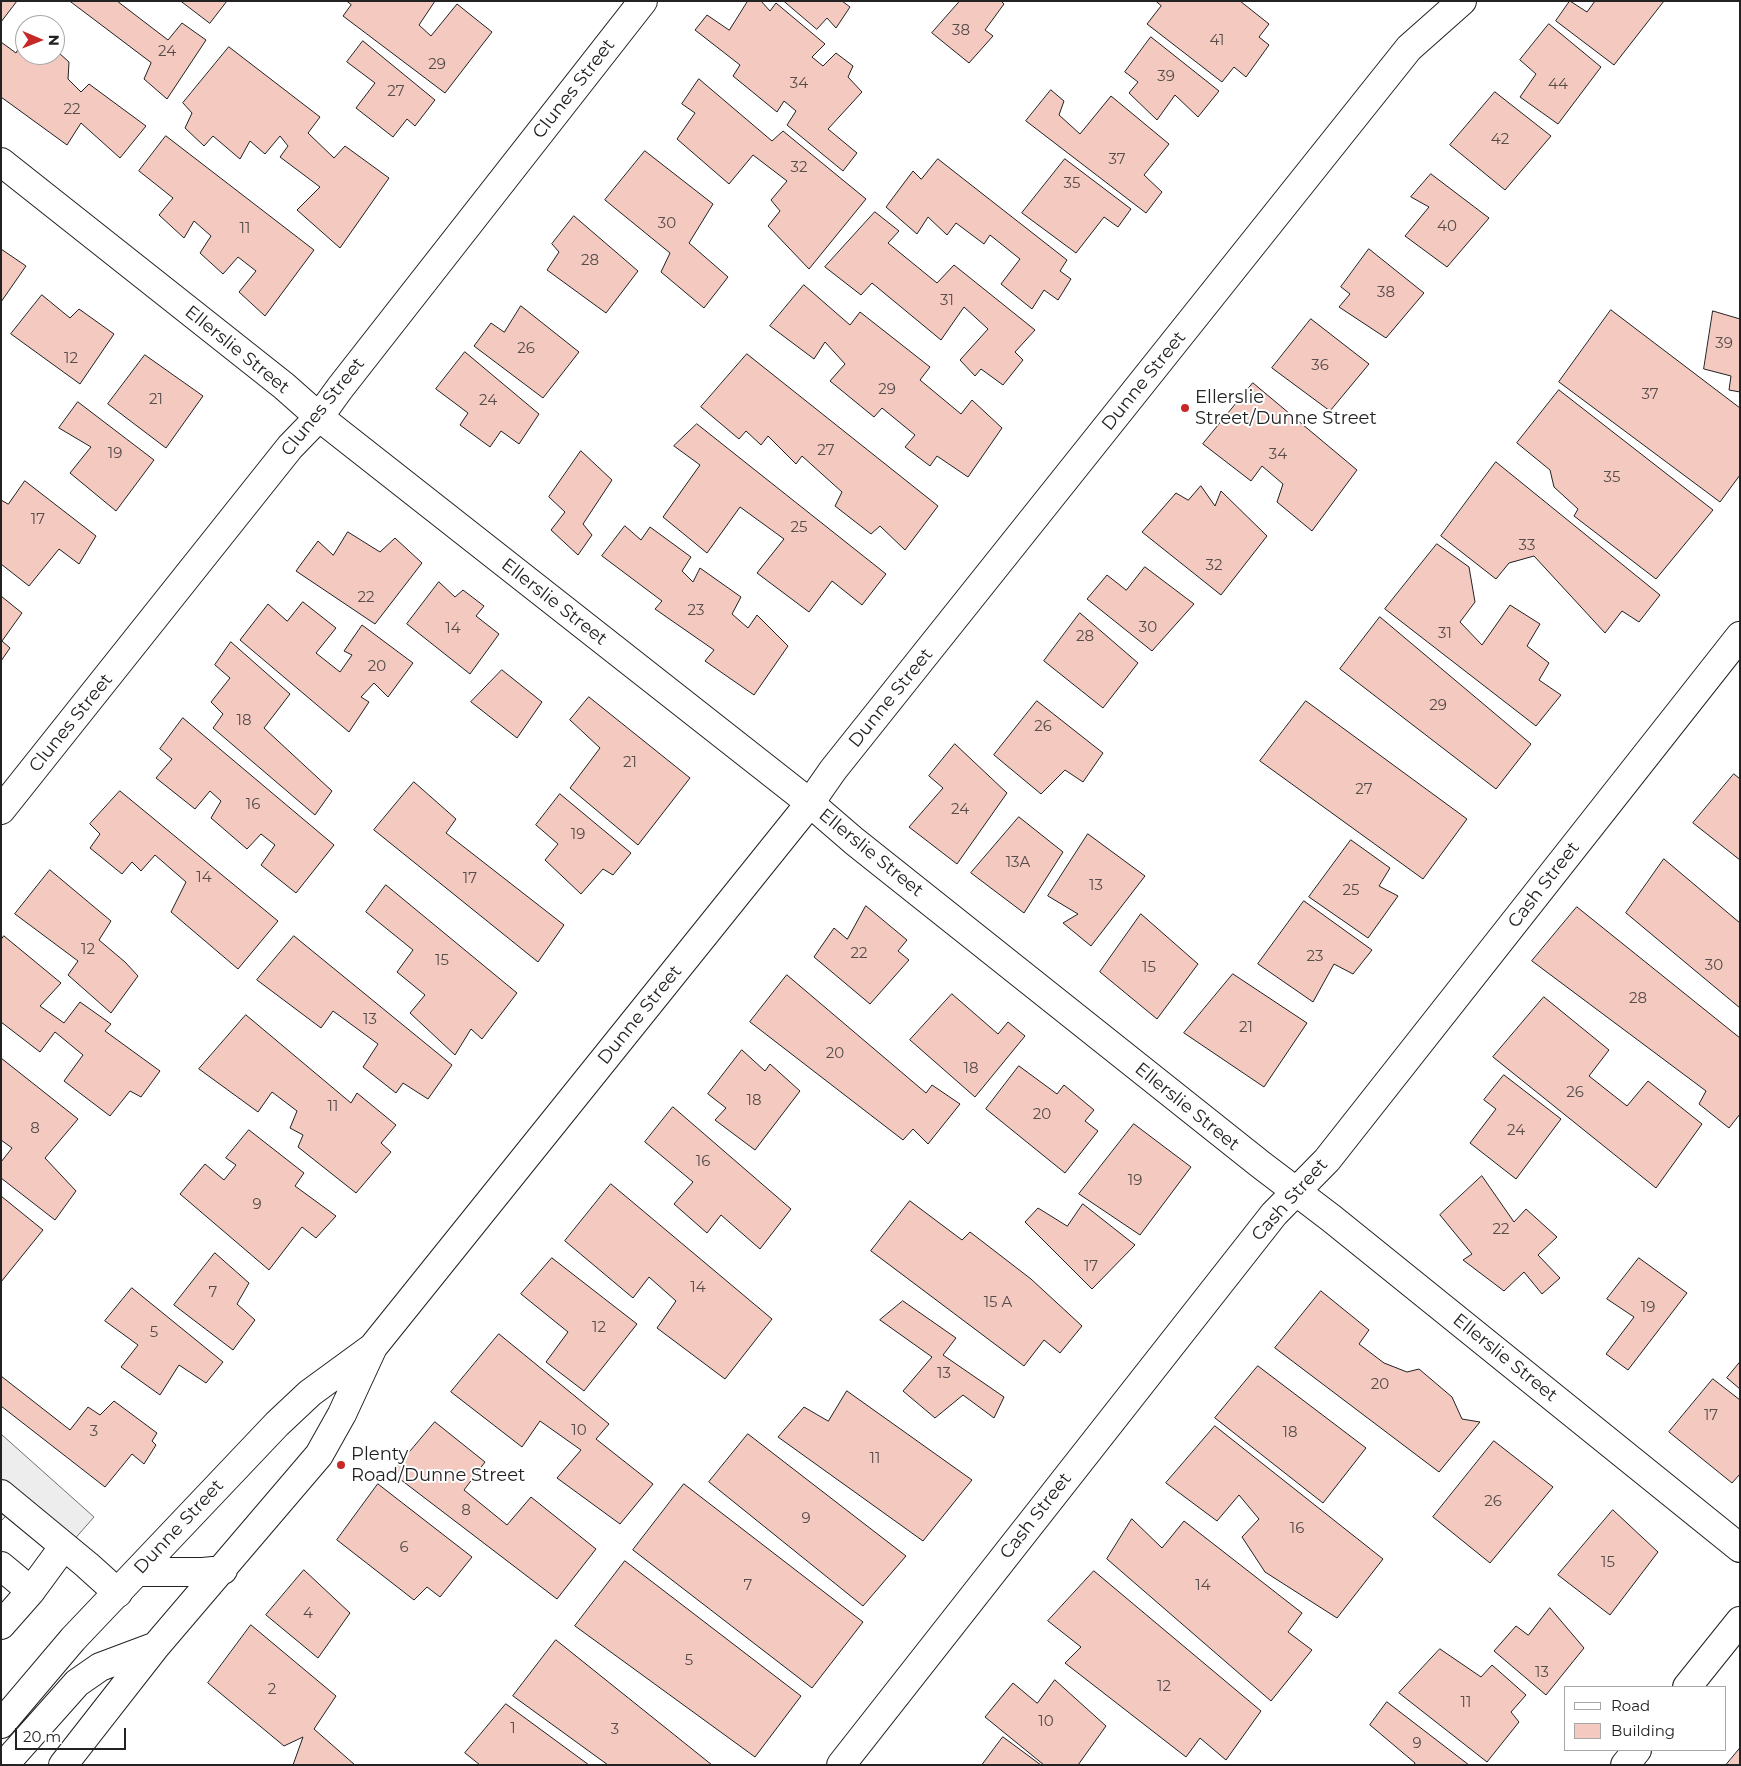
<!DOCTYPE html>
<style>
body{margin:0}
#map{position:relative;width:1741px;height:1766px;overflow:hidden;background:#fff;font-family:Montserrat,sans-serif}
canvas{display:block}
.frame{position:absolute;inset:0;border:2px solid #222;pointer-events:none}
.legend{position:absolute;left:1564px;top:1686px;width:162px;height:65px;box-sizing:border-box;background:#fff;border:1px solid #a7a7a7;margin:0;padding:6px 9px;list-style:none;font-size:15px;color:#222}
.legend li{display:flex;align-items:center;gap:10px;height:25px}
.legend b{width:25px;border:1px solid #a7a7a7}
.north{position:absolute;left:15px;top:15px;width:50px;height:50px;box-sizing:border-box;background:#fff;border:1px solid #a7a7a7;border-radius:50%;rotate:91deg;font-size:14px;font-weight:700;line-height:20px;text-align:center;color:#222}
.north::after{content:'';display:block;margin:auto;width:18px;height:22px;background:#c62828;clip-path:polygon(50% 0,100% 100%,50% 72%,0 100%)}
.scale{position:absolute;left:15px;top:1728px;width:111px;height:22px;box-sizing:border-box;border:2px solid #222;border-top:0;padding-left:6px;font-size:15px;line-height:18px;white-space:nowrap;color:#222;-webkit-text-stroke:4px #fff;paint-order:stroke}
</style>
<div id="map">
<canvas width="1741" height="1766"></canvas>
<div class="frame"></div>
<ul class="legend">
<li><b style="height:6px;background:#fff"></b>Road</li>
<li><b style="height:14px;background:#f3c9c0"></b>Building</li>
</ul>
<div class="north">N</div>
<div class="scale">20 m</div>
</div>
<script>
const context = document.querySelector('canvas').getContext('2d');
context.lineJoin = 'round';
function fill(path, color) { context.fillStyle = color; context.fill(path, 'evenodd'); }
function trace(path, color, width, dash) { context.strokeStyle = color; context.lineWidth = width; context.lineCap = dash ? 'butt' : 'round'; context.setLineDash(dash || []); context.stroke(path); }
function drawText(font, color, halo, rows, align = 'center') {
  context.font = font + ' Montserrat,sans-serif'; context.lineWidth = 4; context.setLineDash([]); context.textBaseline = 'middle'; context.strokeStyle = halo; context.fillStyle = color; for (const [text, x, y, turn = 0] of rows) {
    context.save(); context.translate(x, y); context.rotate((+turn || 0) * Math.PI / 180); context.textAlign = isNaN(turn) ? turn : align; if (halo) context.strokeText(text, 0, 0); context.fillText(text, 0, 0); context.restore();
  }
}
const parking = new Path2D(`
 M 1,1434 L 94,1517 L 57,1559 L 7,1515 L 1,1521 Z`);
fill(parking, '#ededed');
trace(parking, '#6f6f6f', 1);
const building = new Path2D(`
 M 1,1 L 17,1 L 1,22 Z
 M 70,1 L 117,1 L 168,40 L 182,23 L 206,40 L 167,99 L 144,79 L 151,63 Z
 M 181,1 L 227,1 L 210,23 Z
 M 347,1 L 435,1 L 419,25 L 431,36 L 457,4 L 492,32 L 445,93 L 343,16 L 351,5 Z
 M 748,1 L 761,1 L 770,11 L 776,3 L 825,44 L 812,57 L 823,66 L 836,53 L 853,66 L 848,77 L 862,92 L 828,129 L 857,153 L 843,171 L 787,125 L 796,111 L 784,101 L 777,112 L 733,76 L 740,65 L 695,30 L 707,15 L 729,30 Z
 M 784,1 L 842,1 L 850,7 L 836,28 L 827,18 L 817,29 Z
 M 960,1 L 1001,1 L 1004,4 L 985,30 L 993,36 L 969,63 L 932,33 Z
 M 1156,1 L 1240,1 L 1269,24 L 1259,37 L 1269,45 L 1246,77 L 1234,67 L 1222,82 L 1147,24 L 1161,6 Z
 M 1570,1 L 1587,12 L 1595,1 L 1664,1 L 1614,65 L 1556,21 Z
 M 1549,24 L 1601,67 L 1558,124 L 1520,97 L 1536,74 L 1520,60 Z
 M 1151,37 L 1219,91 L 1198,117 L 1175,95 L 1157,120 L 1129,93 L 1138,82 L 1125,72 Z
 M 363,41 L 435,100 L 415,126 L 407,119 L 393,137 L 356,108 L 375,83 L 347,62 Z
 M 1,42 L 16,53 L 21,44 L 25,48 L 25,55 L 33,55 L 37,58 L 41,55 L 59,53 L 69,62 L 68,79 L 81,92 L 89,84 L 146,126 L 120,158 L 81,123 L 67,145 L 1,97 Z
 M 229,47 L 320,117 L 308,133 L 334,158 L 345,146 L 389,178 L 340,248 L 297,210 L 320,187 L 280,157 L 288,146 L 280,136 L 265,154 L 250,141 L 240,159 L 213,136 L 204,146 L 185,128 L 192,113 L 183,103 Z
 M 699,79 L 772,141 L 783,131 L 866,199 L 809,269 L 768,226 L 780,211 L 771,200 L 787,181 L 753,155 L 729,184 L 677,139 L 695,113 L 682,104 Z
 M 1051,90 L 1064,101 L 1059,115 L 1080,134 L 1111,96 L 1169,144 L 1144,175 L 1162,192 L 1146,213 L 1026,121 Z
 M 1495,92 L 1551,136 L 1505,190 L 1450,145 Z
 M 166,136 L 314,250 L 265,316 L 239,292 L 256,271 L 238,257 L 223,274 L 200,253 L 211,236 L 194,221 L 184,238 L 159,215 L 173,198 L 139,171 Z
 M 645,151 L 713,204 L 689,243 L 728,277 L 704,308 L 661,272 L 670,253 L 605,200 Z
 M 938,159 L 1067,260 L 1060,271 L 1071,279 L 1058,300 L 1044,290 L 1032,309 L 1001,284 L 1020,259 L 990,235 L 984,244 L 956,223 L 947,235 L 928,217 L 917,234 L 886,207 L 913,171 L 921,179 Z
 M 1065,159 L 1131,209 L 1118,227 L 1104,217 L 1076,253 L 1022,213 Z
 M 1431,174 L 1489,218 L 1447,267 L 1405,236 L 1429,207 L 1411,197 Z
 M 875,212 L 899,231 L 888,243 L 937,283 L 954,265 L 1035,330 L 1015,352 L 1023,360 L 1003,385 L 981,369 L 975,376 L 960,360 L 988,329 L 964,307 L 941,340 L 872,283 L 861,295 L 825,267 Z
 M 574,216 L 638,271 L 606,313 L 547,270 L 559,252 L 552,244 Z
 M 1,249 L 26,266 L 1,302 Z
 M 1369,249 L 1424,293 L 1386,338 L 1339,307 L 1350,294 L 1341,287 Z
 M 804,285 L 850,325 L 860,312 L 930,367 L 920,380 L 961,414 L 972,400 L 1002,428 L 968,477 L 937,456 L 930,466 L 905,447 L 915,435 L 882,408 L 874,417 L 830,381 L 845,364 L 825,342 L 814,359 L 770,326 Z
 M 42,295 L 70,318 L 79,309 L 114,334 L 80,384 L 11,334 Z
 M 521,306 L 579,352 L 543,398 L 474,346 L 491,323 L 504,332 Z
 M 1611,310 L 1740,408 L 1740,475 L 1720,502 L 1559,382 Z
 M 1713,311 L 1740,319 L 1740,392 L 1729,390 L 1731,376 L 1704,369 Z
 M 1311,319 L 1369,364 L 1330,411 L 1272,368 Z
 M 465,352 L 539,414 L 519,444 L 501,431 L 490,447 L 460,425 L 468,413 L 436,389 Z
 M 747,354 L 938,506 L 905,550 L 880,526 L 871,534 L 835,506 L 842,492 L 802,456 L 796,464 L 768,436 L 761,445 L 746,431 L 739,439 L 701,407 Z
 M 145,355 L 203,396 L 166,448 L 108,404 Z
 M 1253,383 L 1357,470 L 1312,531 L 1277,502 L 1283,484 L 1262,466 L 1251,481 L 1203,444 Z
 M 1559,390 L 1713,510 L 1656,579 L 1574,516 L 1578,509 L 1554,487 L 1550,470 L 1517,443 Z
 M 78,402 L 154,460 L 116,511 L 70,473 L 91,447 L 59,428 Z
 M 697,424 L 886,574 L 862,605 L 832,581 L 809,612 L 757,573 L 784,539 L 740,507 L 707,553 L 663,517 L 700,465 L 674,446 Z
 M 581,451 L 612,480 L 583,524 L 592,535 L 578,555 L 551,530 L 565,512 L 549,497 Z
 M 1496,462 L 1660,595 L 1639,622 L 1622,611 L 1605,633 L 1534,556 L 1509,563 L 1496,579 L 1441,536 Z
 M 25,481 L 96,536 L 79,564 L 59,549 L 29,586 L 1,564 L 1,500 L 8,504 Z
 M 1201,486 L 1215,506 L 1221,491 L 1267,536 L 1221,595 L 1142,532 L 1176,493 L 1188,500 Z
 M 625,526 L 641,540 L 650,527 L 691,557 L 682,571 L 693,582 L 700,568 L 741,597 L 732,614 L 748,628 L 757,615 L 788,646 L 754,695 L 705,661 L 714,650 L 655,609 L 662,601 L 602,556 Z
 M 348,532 L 380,552 L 395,538 L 422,563 L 375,624 L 296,571 L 318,541 L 333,555 Z
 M 1437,544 L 1469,567 L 1475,602 L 1460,622 L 1482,645 L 1510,605 L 1540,624 L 1527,646 L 1549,663 L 1539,680 L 1561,695 L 1536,726 L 1385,609 Z
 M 1145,567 L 1194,604 L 1152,651 L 1087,599 L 1107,575 L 1126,590 Z
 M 439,582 L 455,597 L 463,590 L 484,606 L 476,616 L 499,634 L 470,674 L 407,624 Z
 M 1,596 L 22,613 L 2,641 L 10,648 L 1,661 Z
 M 303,602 L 336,628 L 316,653 L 340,672 L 352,655 L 344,651 L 362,625 L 413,663 L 388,697 L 374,683 L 361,697 L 369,702 L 349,732 L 240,640 L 268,604 L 287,621 Z
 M 1080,613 L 1138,663 L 1103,708 L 1044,661 Z
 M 1380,617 L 1531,744 L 1496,789 L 1340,669 Z
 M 231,642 L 290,694 L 264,728 L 332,791 L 315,815 L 213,728 L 223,714 L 211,702 L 230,678 L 215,665 Z
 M 502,670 L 542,702 L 517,738 L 471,702 Z
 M 589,697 L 690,778 L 638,845 L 570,788 L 600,748 L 570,720 Z
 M 1037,701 L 1103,753 L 1083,782 L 1065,770 L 1041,794 L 994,755 Z
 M 1306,701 L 1467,819 L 1423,879 L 1260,761 Z
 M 183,718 L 334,845 L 296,893 L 261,865 L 275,845 L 261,834 L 247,849 L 211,818 L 221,801 L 210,791 L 195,809 L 156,778 L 172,759 L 160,749 Z
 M 955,744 L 1007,793 L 957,864 L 909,827 L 943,788 L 929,776 Z
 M 1734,774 L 1740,779 L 1740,860 L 1693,823 Z
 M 414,782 L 456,819 L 446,833 L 564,925 L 538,962 L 374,830 Z
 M 120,791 L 278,921 L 238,969 L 171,912 L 186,882 L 155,855 L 141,871 L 132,862 L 122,874 L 90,848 L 100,834 L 90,824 Z
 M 560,794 L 631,853 L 613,875 L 603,869 L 581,894 L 545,860 L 558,844 L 536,825 Z
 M 1019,817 L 1063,852 L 1024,913 L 971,873 Z
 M 1088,834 L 1145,876 L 1091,946 L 1063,923 L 1078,914 L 1048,896 Z
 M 1351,840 L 1390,868 L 1379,886 L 1398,896 L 1368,938 L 1309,897 Z
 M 1664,859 L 1740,923 L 1740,1008 L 1626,913 Z
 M 50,870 L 111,921 L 99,940 L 125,962 L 138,976 L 111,1013 L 68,975 L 78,961 L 15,914 Z
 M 386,885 L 517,993 L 482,1039 L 471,1029 L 455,1055 L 410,1013 L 425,995 L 397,972 L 413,950 L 366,912 Z
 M 1304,901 L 1372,950 L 1353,974 L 1334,964 L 1313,1002 L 1258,964 Z
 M 866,906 L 907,940 L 898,951 L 909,960 L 870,1004 L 814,957 L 834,928 L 847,939 Z
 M 1577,907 L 1740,1038 L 1740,1114 L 1729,1128 L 1699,1104 L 1706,1091 L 1532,961 Z
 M 1141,914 L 1198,964 L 1157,1019 L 1100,972 Z
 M 4,936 L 61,983 L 40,1006 L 64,1023 L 80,1002 L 111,1024 L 105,1031 L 160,1071 L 141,1097 L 130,1091 L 110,1116 L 64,1081 L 83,1055 L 55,1032 L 40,1052 L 1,1022 L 1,940 Z
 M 294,936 L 452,1065 L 428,1099 L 403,1083 L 396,1093 L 363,1067 L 378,1044 L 333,1011 L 321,1028 L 257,980 Z
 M 1233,974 L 1307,1023 L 1264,1087 L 1184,1033 Z
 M 787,975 L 926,1093 L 932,1085 L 960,1104 L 928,1144 L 913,1129 L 903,1140 L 750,1022 Z
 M 952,994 L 998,1034 L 1008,1022 L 1025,1036 L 975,1097 L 910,1040 Z
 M 1544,997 L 1609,1050 L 1589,1076 L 1627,1106 L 1648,1081 L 1702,1124 L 1656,1188 L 1493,1057 Z
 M 246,1015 L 351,1103 L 357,1093 L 396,1125 L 381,1143 L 391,1152 L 356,1193 L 298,1147 L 303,1135 L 290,1128 L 297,1111 L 272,1092 L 258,1112 L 199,1069 Z
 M 742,1050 L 765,1071 L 770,1064 L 800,1091 L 755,1150 L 715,1120 L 726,1108 L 708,1094 Z
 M 1,1058 L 78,1119 L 45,1158 L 76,1191 L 55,1220 L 1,1178 L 1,1162 L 12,1148 L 1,1140 Z
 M 1019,1066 L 1057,1094 L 1064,1085 L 1094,1110 L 1085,1121 L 1098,1131 L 1065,1173 L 986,1109 Z
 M 1504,1075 L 1561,1119 L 1516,1179 L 1470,1143 L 1496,1109 L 1484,1100 Z
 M 673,1107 L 791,1209 L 760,1249 L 721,1215 L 707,1233 L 674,1204 L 693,1182 L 645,1142 Z
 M 1134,1124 L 1191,1167 L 1140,1235 L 1079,1194 Z
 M 249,1130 L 304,1173 L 295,1186 L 336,1216 L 316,1238 L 302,1227 L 269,1270 L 180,1194 L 205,1164 L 224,1180 L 236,1165 L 226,1158 Z
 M 1482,1176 L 1514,1222 L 1526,1209 L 1557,1237 L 1538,1255 L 1560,1278 L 1542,1294 L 1524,1272 L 1504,1291 L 1463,1260 L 1472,1254 L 1440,1215 Z
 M 611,1184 L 772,1319 L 725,1379 L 657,1328 L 676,1301 L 649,1277 L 633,1298 L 565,1241 Z
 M 1,1196 L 43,1230 L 1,1282 Z
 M 910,1201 L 962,1240 L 970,1232 L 1031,1279 L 1082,1326 L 1060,1353 L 1044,1340 L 1024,1366 L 871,1251 Z
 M 1083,1204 L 1135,1245 L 1092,1289 L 1025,1222 L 1038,1208 L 1067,1226 Z
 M 215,1253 L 249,1283 L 237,1304 L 255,1320 L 233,1350 L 174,1305 Z
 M 552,1258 L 637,1324 L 584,1391 L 546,1362 L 568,1332 L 521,1294 Z
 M 1639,1258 L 1687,1293 L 1628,1370 L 1606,1354 L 1634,1317 L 1607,1299 Z
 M 132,1288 L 223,1362 L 206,1383 L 179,1365 L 160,1395 L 121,1367 L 138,1345 L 105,1321 Z
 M 1321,1291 L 1369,1330 L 1359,1344 L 1384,1363 L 1407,1372 L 1419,1369 L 1452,1397 L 1462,1419 L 1480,1422 L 1439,1472 L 1275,1348 Z
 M 903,1301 L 956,1338 L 943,1355 L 1004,1397 L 994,1418 L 963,1395 L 935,1418 L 903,1391 L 932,1357 L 880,1320 Z
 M 499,1334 L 609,1424 L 596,1439 L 653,1484 L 620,1524 L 557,1478 L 581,1450 L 540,1421 L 522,1447 L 451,1392 Z
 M 1740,1362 L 1740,1389 L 1727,1378 Z
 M 1258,1366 L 1366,1448 L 1323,1503 L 1215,1418 Z
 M 1,1376 L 70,1430 L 88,1407 L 100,1415 L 114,1401 L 157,1433 L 152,1441 L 156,1445 L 144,1464 L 132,1454 L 105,1487 L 1,1406 Z
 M 1713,1379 L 1740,1400 L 1740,1474 L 1732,1483 L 1669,1432 Z
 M 847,1391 L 972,1480 L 923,1541 L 778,1437 L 804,1407 L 828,1421 Z
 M 435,1422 L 485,1462 L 464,1490 L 507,1525 L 531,1497 L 596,1549 L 557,1599 L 392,1473 Z
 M 1215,1426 L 1383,1559 L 1337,1618 L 1265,1572 L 1242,1537 L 1259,1519 L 1239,1495 L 1217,1521 L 1166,1483 Z
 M 748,1434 L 906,1556 L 863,1606 L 709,1482 Z
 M 1494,1441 L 1553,1487 L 1490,1563 L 1433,1517 Z
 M 378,1484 L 472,1557 L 440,1597 L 427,1587 L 414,1600 L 337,1540 Z
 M 684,1484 L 863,1622 L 812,1688 L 633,1550 Z
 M 1613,1510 L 1658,1552 L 1610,1615 L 1558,1575 Z
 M 1132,1519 L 1162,1548 L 1184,1521 L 1302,1613 L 1288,1632 L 1312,1650 L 1271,1701 L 1107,1559 Z
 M 625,1561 L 801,1696 L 755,1757 L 575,1626 Z
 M 304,1570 L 350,1613 L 318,1658 L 266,1615 Z
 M 1094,1571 L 1261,1711 L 1226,1760 L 1200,1738 L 1186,1757 L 1065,1663 L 1081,1647 L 1048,1621 Z
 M 1550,1608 L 1584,1648 L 1546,1695 L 1494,1651 L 1516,1626 L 1528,1635 Z
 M 251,1625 L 336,1696 L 314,1729 L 355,1765 L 293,1765 L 303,1737 L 284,1746 L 208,1683 Z
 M 556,1640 L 712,1765 L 608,1765 L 513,1696 Z
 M 1440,1649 L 1481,1677 L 1492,1665 L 1526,1695 L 1511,1712 L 1519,1722 L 1487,1762 L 1399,1693 Z
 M 1055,1680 L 1106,1726 L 1078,1765 L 1044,1765 L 985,1717 L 1013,1683 L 1037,1703 Z
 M 1387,1702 L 1469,1765 L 1414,1765 L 1415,1763 L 1370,1725 Z
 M 506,1704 L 589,1765 L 480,1765 L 465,1753 Z
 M 1003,1737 L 1041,1765 L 982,1765 Z
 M 1740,1748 L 1740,1765 L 1726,1765 Z`);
fill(building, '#f3c9c0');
trace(building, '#222', 1);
const minor = new Path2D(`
 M 1,162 L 284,386 L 319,417 L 810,803 L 854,841 L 1260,1164 L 1331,1218 L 1740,1548
 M 1,810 L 290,447 L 319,417 L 340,388 L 643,1
 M 1,1494 L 87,1565 L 118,1593
 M 1,1566 L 31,1591
 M 1,1625 L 31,1591 L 64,1546
 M 1687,1687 L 1740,1621
 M 841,1765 L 1274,1214 L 1327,1160 L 1740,636
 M 1625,1765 L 1637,1750`);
const major = new Path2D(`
 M 137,1572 L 203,1572 L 223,1570
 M 1,1724 L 73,1639 L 277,1424 L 310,1393 L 373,1347
 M 4,1765 L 77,1683 L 100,1667 L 156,1646
 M 63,1765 L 156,1646 L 319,1455 L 342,1414 L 373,1347 L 810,803 L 833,770 L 1409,48 L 1462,1`);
trace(minor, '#222', 30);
trace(major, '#222', 30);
trace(minor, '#fff', 28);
trace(major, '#fff', 28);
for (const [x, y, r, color] of [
 [1185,408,5,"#c62828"],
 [341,1465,5,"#c62828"]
]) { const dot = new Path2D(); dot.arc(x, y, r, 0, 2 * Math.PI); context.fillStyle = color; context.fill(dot); trace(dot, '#fff', 2); }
drawText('15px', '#564c4a', null, [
 ["38",961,31],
 ["41",1217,41],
 ["24",167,52],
 ["29",437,65],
 ["39",1166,77],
 ["34",799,84],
 ["44",1558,85],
 ["27",396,92],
 ["22",72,110],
 ["42",1500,140],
 ["37",1117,160],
 ["32",799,168],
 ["35",1072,184],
 ["30",667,224],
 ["40",1447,227],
 ["11",245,229],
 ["28",590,261],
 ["38",1386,293],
 ["31",947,301],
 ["39",1724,344],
 ["26",526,349],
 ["12",71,359],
 ["36",1320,366],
 ["29",887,390],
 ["37",1650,395],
 ["21",156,400],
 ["24",488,401],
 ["27",826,451],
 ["19",115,454],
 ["34",1278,455],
 ["35",1612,478],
 ["17",38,520],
 ["25",799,528],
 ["33",1527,546],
 ["32",1214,566],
 ["22",366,598],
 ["23",696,611],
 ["30",1148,628],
 ["14",453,629],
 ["31",1445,634],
 ["28",1085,637],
 ["20",377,667],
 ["29",1438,706],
 ["18",244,721],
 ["26",1043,727],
 ["21",630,763],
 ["27",1364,790],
 ["16",253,805],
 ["24",960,810],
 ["19",578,835],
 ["13A",1018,863],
 ["14",204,878],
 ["17",470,879],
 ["13",1096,886],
 ["25",1351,891],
 ["12",88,950],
 ["22",859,954],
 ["23",1315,957],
 ["15",442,961],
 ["30",1714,966],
 ["15",1149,968],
 ["28",1638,999],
 ["13",370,1020],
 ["21",1246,1028],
 ["20",835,1054],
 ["18",971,1069],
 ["26",1575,1093],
 ["18",754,1101],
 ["11",333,1107],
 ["20",1042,1115],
 ["8",35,1129],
 ["24",1516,1131],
 ["16",703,1162],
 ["19",1135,1181],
 ["9",257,1205],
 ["22",1501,1230],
 ["17",1091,1267],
 ["14",698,1288],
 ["7",213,1293],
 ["15 A",998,1303],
 ["19",1648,1308],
 ["12",599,1328],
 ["5",154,1333],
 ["13",944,1374],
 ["20",1380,1385],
 ["17",1711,1416],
 ["10",579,1431],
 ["3",94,1432],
 ["18",1290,1433],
 ["11",875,1459],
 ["26",1493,1502],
 ["8",466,1511],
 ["9",806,1519],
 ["16",1297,1529],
 ["6",404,1548],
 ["15",1608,1563],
 ["7",748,1586],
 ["14",1203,1586],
 ["4",308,1614],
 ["5",689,1661],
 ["13",1542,1673],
 ["12",1164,1687],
 ["2",272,1690],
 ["11",1466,1703],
 ["10",1046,1722],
 ["1",513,1729],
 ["3",615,1730],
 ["9",1417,1744]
]);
drawText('18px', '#222', '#fff', [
 ["Clunes Street",574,89,-52],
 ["Ellerslie Street",237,350,39],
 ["Dunne Street",1144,381,-51],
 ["Clunes Street",323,407,-51],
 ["Ellerslie Street",554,602,38],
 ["Dunne Street",891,698,-51],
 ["Clunes Street",71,723,-51],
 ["Ellerslie Street",871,853,39],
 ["Cash Street",1544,885,-52],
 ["Dunne Street",640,1015,-51],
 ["Ellerslie Street",1187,1107,39],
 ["Cash Street",1290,1200,-48],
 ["Ellerslie Street",1505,1358,39],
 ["Cash Street",1036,1516,-52],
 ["Dunne Street",179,1527,-47]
]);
drawText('18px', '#222', '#fff', [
 ["Ellerslie",1195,398],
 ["Street/Dunne Street",1195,419],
 ["Plenty",351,1455],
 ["Road/Dunne Street",351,1476]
], 'left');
</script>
